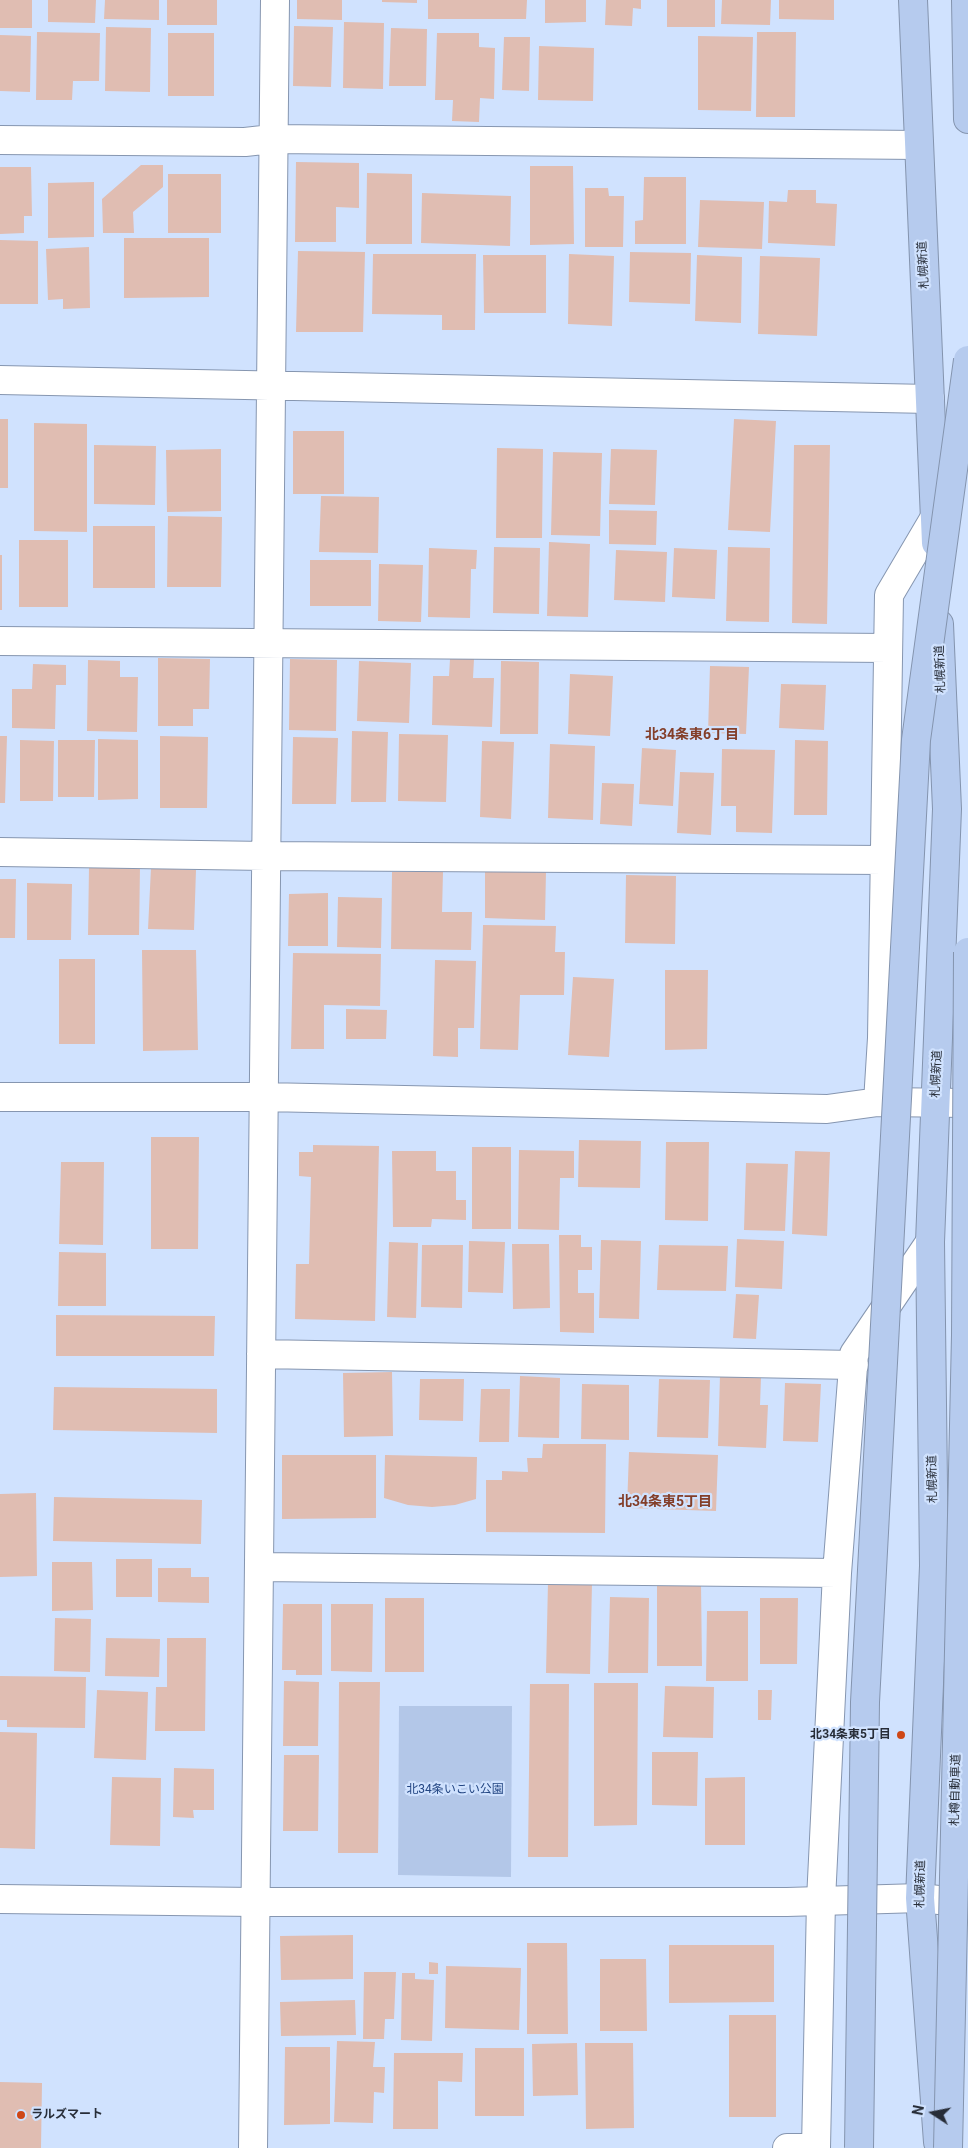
<!DOCTYPE html>
<meta charset="utf-8">
<style>
body{margin:0}
#map{position:relative;width:968px;height:2148px;overflow:hidden;background:#d0e2fe;font-family:Roboto,sans-serif}
canvas{display:block}
.north{position:absolute;left:908px;top:2088px;width:50px;height:50px;-webkit-text-stroke:4px #d0e2fe;paint-order:stroke;rotate:281deg;font-size:14px;font-weight:700;line-height:20px;text-align:center;color:#272d38}
.north::after{content:'';display:block;margin:auto;width:18px;height:22px;background:#272d38;clip-path:polygon(50% 0,100% 100%,50% 72%,0 100%)}
</style>
<div id="map">
<canvas width="968" height="2148"></canvas>
<div class="north">N</div>
</div>
<script>
const context = document.querySelector('canvas').getContext('2d');
context.lineJoin = 'round';
function fill(path, color) { context.fillStyle = color; context.fill(path, 'evenodd'); }
function trace(path, color, width, dash) { context.strokeStyle = color; context.lineWidth = width; context.lineCap = dash ? 'butt' : 'round'; context.setLineDash(dash || []); context.stroke(path); }
function drawText(font, color, halo, rows, align = 'center') {
  context.font = font + ' Roboto,"Noto Sans JP",sans-serif'; context.lineWidth = 4.5; context.setLineDash([]); context.textBaseline = 'middle'; context.strokeStyle = halo; context.fillStyle = color; for (const [text, x, y, turn = 0] of rows) {
    context.save(); context.translate(x, y); context.rotate((+turn || 0) * Math.PI / 180); context.textAlign = isNaN(turn) ? turn : align; if (halo) context.strokeText(text, 0, 0); context.fillText(text, 0, 0); context.restore();
  }
}
fill(new Path2D(`
 M 399,1706 L 512,1706 L 511,1877 L 398,1875 Z`), '#b3c7e8');
fill(new Path2D(`
 M 0,0 L 32,0 L 32,28 L 0,28 Z
 M 48,0 L 96,0 L 95,23 L 48,22 Z
 M 105,0 L 159,0 L 159,20 L 104,19 Z
 M 167,0 L 217,0 L 217,25 L 167,25 Z
 M 297,0 L 342,0 L 342,20 L 297,19 Z
 M 382,0 L 417,0 L 417,3 L 382,2 Z
 M 428,0 L 527,0 L 526,19 L 428,19 Z
 M 545,0 L 586,0 L 586,22 L 545,23 Z
 M 606,0 L 641,0 L 641,9 L 633,8 L 632,26 L 605,25 Z
 M 667,0 L 715,0 L 715,27 L 667,27 Z
 M 722,0 L 771,0 L 770,25 L 721,24 Z
 M 779,0 L 834,0 L 834,20 L 779,19 Z
 M 344,22 L 384,23 L 383,89 L 343,88 Z
 M 294,26 L 333,27 L 331,87 L 293,86 Z
 M 106,27 L 151,28 L 150,92 L 105,91 Z
 M 391,28 L 427,29 L 426,86 L 389,86 Z
 M 37,32 L 100,33 L 99,81 L 73,81 L 72,100 L 36,100 Z
 M 757,32 L 796,32 L 795,117 L 756,117 Z
 M 168,33 L 214,33 L 214,96 L 168,96 Z
 M 437,33 L 479,33 L 479,47 L 495,48 L 494,99 L 480,98 L 479,122 L 452,121 L 453,100 L 435,100 Z
 M 0,35 L 31,36 L 30,92 L 0,91 Z
 M 698,36 L 753,37 L 751,111 L 698,110 Z
 M 504,37 L 530,37 L 529,91 L 502,90 Z
 M 539,46 L 594,48 L 593,101 L 538,100 Z
 M 296,162 L 359,163 L 359,208 L 336,207 L 336,242 L 295,242 Z
 M 141,165 L 163,165 L 163,187 L 133,212 L 134,233 L 103,233 L 102,199 Z
 M 530,166 L 573,166 L 574,244 L 530,245 Z
 M 0,167 L 31,167 L 32,216 L 24,216 L 24,233 L 0,234 Z
 M 367,173 L 412,174 L 412,244 L 366,244 Z
 M 168,174 L 221,174 L 221,233 L 168,233 Z
 M 644,177 L 686,177 L 686,244 L 635,244 L 635,221 L 643,220 Z
 M 94,182 L 94,237 L 48,238 L 48,183 Z
 M 585,188 L 608,188 L 609,196 L 624,196 L 623,247 L 585,247 Z
 M 788,190 L 816,190 L 816,203 L 837,204 L 835,246 L 768,243 L 769,201 L 787,202 Z
 M 422,193 L 511,196 L 510,246 L 421,243 Z
 M 700,200 L 764,202 L 762,249 L 698,247 Z
 M 124,238 L 209,238 L 209,297 L 124,298 Z
 M 0,240 L 38,241 L 38,304 L 0,304 Z
 M 89,247 L 90,308 L 63,309 L 63,299 L 48,300 L 46,249 Z
 M 298,251 L 365,252 L 363,332 L 296,332 Z
 M 630,252 L 691,253 L 690,304 L 629,302 Z
 M 373,254 L 476,254 L 475,330 L 442,330 L 442,315 L 372,314 Z
 M 569,254 L 614,256 L 612,326 L 568,324 Z
 M 483,255 L 546,255 L 546,313 L 484,313 Z
 M 697,255 L 742,257 L 741,323 L 695,321 Z
 M 760,256 L 820,258 L 817,336 L 758,334 Z
 M 0,419 L 8,419 L 8,488 L 0,488 Z
 M 734,419 L 776,421 L 770,532 L 728,530 Z
 M 34,423 L 87,424 L 87,532 L 34,531 Z
 M 293,431 L 344,431 L 344,494 L 293,494 Z
 M 94,445 L 156,446 L 155,505 L 94,504 Z
 M 794,445 L 830,445 L 827,624 L 792,623 Z
 M 497,448 L 543,449 L 542,538 L 496,538 Z
 M 221,449 L 221,511 L 167,512 L 166,450 Z
 M 611,449 L 657,450 L 655,505 L 609,504 Z
 M 553,452 L 602,453 L 600,536 L 551,535 Z
 M 321,496 L 379,497 L 378,553 L 319,552 Z
 M 609,510 L 657,511 L 656,545 L 609,544 Z
 M 168,516 L 222,517 L 221,587 L 167,587 Z
 M 93,526 L 155,526 L 155,588 L 93,588 Z
 M 19,540 L 68,540 L 68,607 L 19,607 Z
 M 549,542 L 590,544 L 588,617 L 547,616 Z
 M 494,547 L 540,548 L 539,614 L 493,613 Z
 M 728,547 L 770,548 L 769,622 L 726,621 Z
 M 429,548 L 477,550 L 476,569 L 471,569 L 470,618 L 428,617 Z
 M 674,548 L 717,550 L 715,599 L 672,597 Z
 M 616,550 L 667,552 L 665,602 L 614,600 Z
 M 0,555 L 2,555 L 2,610 L 0,610 Z
 M 310,560 L 371,560 L 371,606 L 310,606 Z
 M 379,564 L 423,565 L 421,622 L 378,621 Z
 M 158,658 L 210,659 L 209,709 L 193,709 L 193,726 L 158,726 Z
 M 290,659 L 337,660 L 336,731 L 289,730 Z
 M 450,659 L 474,659 L 473,678 L 494,678 L 492,727 L 432,725 L 433,676 L 449,676 Z
 M 88,660 L 120,661 L 120,677 L 138,677 L 137,732 L 87,731 Z
 M 359,661 L 411,663 L 409,723 L 357,721 Z
 M 501,661 L 539,662 L 538,734 L 500,734 Z
 M 33,664 L 66,665 L 66,685 L 56,685 L 55,729 L 12,728 L 12,689 L 32,689 Z
 M 710,666 L 749,667 L 746,734 L 708,733 Z
 M 570,674 L 613,676 L 610,736 L 568,734 Z
 M 781,684 L 826,685 L 824,730 L 779,728 Z
 M 352,731 L 388,732 L 386,802 L 351,802 Z
 M 399,734 L 448,735 L 446,802 L 398,801 Z
 M 0,736 L 7,736 L 5,803 L 0,803 Z
 M 160,736 L 208,737 L 207,808 L 160,808 Z
 M 293,737 L 338,738 L 336,804 L 292,804 Z
 M 98,739 L 138,740 L 138,799 L 98,800 Z
 M 20,740 L 54,741 L 53,801 L 20,801 Z
 M 58,740 L 95,740 L 94,797 L 58,797 Z
 M 795,740 L 828,741 L 827,815 L 794,815 Z
 M 482,741 L 514,742 L 511,819 L 480,817 Z
 M 550,744 L 595,746 L 593,820 L 548,818 Z
 M 642,748 L 676,750 L 673,806 L 639,804 Z
 M 722,749 L 775,750 L 772,833 L 736,832 L 736,806 L 721,806 Z
 M 680,772 L 714,773 L 711,835 L 677,833 Z
 M 602,783 L 634,784 L 632,826 L 600,824 Z
 M 89,867 L 140,867 L 139,935 L 88,935 Z
 M 151,868 L 196,870 L 194,930 L 148,929 Z
 M 485,869 L 546,871 L 545,920 L 485,918 Z
 M 392,872 L 443,872 L 442,912 L 472,912 L 471,950 L 391,949 Z
 M 626,875 L 676,876 L 675,944 L 625,943 Z
 M 0,879 L 16,879 L 15,938 L 0,938 Z
 M 27,883 L 72,884 L 71,940 L 27,940 Z
 M 328,893 L 328,946 L 288,946 L 289,894 Z
 M 338,897 L 382,898 L 381,948 L 337,947 Z
 M 483,925 L 556,926 L 555,952 L 565,952 L 564,995 L 520,995 L 518,1050 L 480,1049 Z
 M 142,950 L 196,950 L 198,1050 L 143,1051 Z
 M 293,953 L 381,954 L 380,1006 L 324,1005 L 324,1049 L 291,1049 Z
 M 59,959 L 95,959 L 95,1044 L 59,1044 Z
 M 435,960 L 476,961 L 474,1028 L 458,1028 L 458,1057 L 433,1056 Z
 M 665,970 L 708,970 L 707,1049 L 665,1050 Z
 M 573,977 L 614,979 L 609,1057 L 568,1055 Z
 M 346,1009 L 387,1010 L 386,1039 L 346,1039 Z
 M 151,1137 L 199,1137 L 198,1249 L 151,1249 Z
 M 579,1140 L 641,1141 L 640,1188 L 578,1187 Z
 M 666,1142 L 709,1142 L 708,1221 L 665,1220 Z
 M 313,1145 L 379,1146 L 375,1321 L 295,1319 L 296,1264 L 309,1264 L 311,1177 L 299,1176 L 299,1152 L 313,1152 Z
 M 472,1147 L 511,1147 L 511,1229 L 472,1229 Z
 M 519,1150 L 574,1151 L 574,1178 L 560,1178 L 559,1230 L 518,1229 Z
 M 392,1151 L 436,1151 L 436,1171 L 456,1171 L 456,1200 L 466,1200 L 466,1220 L 432,1219 L 431,1227 L 393,1227 Z
 M 795,1151 L 830,1152 L 827,1236 L 792,1234 Z
 M 61,1162 L 104,1162 L 103,1245 L 59,1244 Z
 M 746,1163 L 788,1164 L 785,1231 L 744,1230 Z
 M 559,1235 L 581,1235 L 581,1247 L 592,1247 L 592,1270 L 578,1270 L 578,1293 L 594,1293 L 594,1333 L 560,1332 Z
 M 737,1239 L 784,1241 L 782,1289 L 735,1287 Z
 M 601,1240 L 641,1241 L 639,1319 L 599,1318 Z
 M 469,1241 L 505,1242 L 503,1293 L 468,1292 Z
 M 389,1242 L 418,1243 L 416,1318 L 387,1317 Z
 M 512,1244 L 549,1244 L 550,1308 L 513,1309 Z
 M 422,1245 L 463,1245 L 462,1308 L 421,1307 Z
 M 659,1245 L 728,1246 L 726,1291 L 657,1290 Z
 M 59,1252 L 106,1253 L 106,1306 L 58,1306 Z
 M 736,1294 L 759,1295 L 756,1339 L 733,1338 Z
 M 56,1315 L 215,1316 L 214,1356 L 56,1356 Z
 M 392,1372 L 393,1436 L 344,1437 L 343,1373 Z
 M 720,1375 L 761,1377 L 760,1405 L 768,1405 L 766,1448 L 718,1446 Z
 M 520,1376 L 560,1378 L 559,1438 L 518,1437 Z
 M 420,1379 L 464,1379 L 463,1421 L 419,1420 Z
 M 659,1379 L 710,1380 L 708,1438 L 657,1437 Z
 M 785,1383 L 821,1384 L 818,1442 L 783,1441 Z
 M 582,1384 L 629,1385 L 629,1440 L 581,1439 Z
 M 54,1387 L 217,1389 L 217,1433 L 53,1430 Z
 M 481,1389 L 510,1389 L 509,1442 L 479,1442 Z
 M 543,1444 L 606,1444 L 605,1533 L 486,1532 L 486,1480 L 502,1480 L 502,1471 L 528,1472 L 527,1458 L 542,1458 Z
 M 629,1452 L 718,1455 L 716,1511 L 627,1508 Z
 M 282,1455 L 376,1455 L 376,1518 L 282,1519 Z
 M 385,1455 L 477,1457 L 476,1499 L 455,1505 L 432,1507 L 408,1505 L 384,1498 Z
 M 36,1493 L 37,1576 L 0,1577 L 0,1494 Z
 M 54,1497 L 202,1500 L 201,1544 L 53,1541 Z
 M 116,1559 L 152,1559 L 152,1597 L 116,1597 Z
 M 52,1562 L 92,1562 L 93,1610 L 52,1611 Z
 M 158,1568 L 191,1568 L 191,1577 L 209,1577 L 209,1603 L 158,1602 Z
 M 548,1582 L 592,1583 L 590,1674 L 546,1673 Z
 M 657,1584 L 701,1584 L 702,1666 L 657,1666 Z
 M 610,1597 L 649,1598 L 648,1673 L 608,1673 Z
 M 385,1598 L 424,1598 L 424,1672 L 385,1672 Z
 M 760,1598 L 798,1598 L 797,1664 L 760,1664 Z
 M 283,1604 L 322,1604 L 322,1675 L 296,1675 L 296,1670 L 282,1670 Z
 M 331,1604 L 373,1604 L 372,1672 L 331,1671 Z
 M 707,1611 L 748,1611 L 748,1681 L 706,1681 Z
 M 55,1618 L 91,1619 L 90,1672 L 54,1671 Z
 M 106,1638 L 160,1639 L 159,1677 L 105,1676 Z
 M 167,1638 L 206,1638 L 205,1731 L 155,1731 L 156,1687 L 167,1687 Z
 M 0,1676 L 86,1677 L 85,1728 L 7,1727 L 7,1720 L 0,1720 Z
 M 284,1681 L 319,1682 L 318,1746 L 283,1746 Z
 M 339,1682 L 380,1682 L 378,1853 L 338,1853 Z
 M 594,1683 L 638,1683 L 637,1825 L 594,1826 Z
 M 530,1684 L 569,1684 L 568,1857 L 528,1857 Z
 M 665,1686 L 714,1687 L 713,1738 L 663,1737 Z
 M 97,1690 L 148,1692 L 146,1760 L 94,1758 Z
 M 758,1690 L 772,1690 L 771,1720 L 758,1720 Z
 M 0,1732 L 37,1733 L 35,1849 L 0,1848 Z
 M 652,1752 L 698,1752 L 697,1806 L 652,1805 Z
 M 284,1755 L 319,1755 L 318,1831 L 283,1831 Z
 M 174,1768 L 214,1769 L 214,1810 L 193,1810 L 194,1818 L 173,1817 Z
 M 112,1777 L 161,1778 L 160,1846 L 110,1845 Z
 M 745,1777 L 745,1845 L 705,1845 L 705,1778 Z
 M 353,1935 L 353,1979 L 281,1980 L 280,1936 Z
 M 527,1943 L 567,1943 L 568,2034 L 527,2034 Z
 M 669,1945 L 774,1945 L 774,2002 L 669,2003 Z
 M 600,1959 L 646,1959 L 647,2031 L 600,2031 Z
 M 429,1962 L 438,1963 L 438,1974 L 429,1974 Z
 M 446,1966 L 521,1968 L 519,2030 L 445,2028 Z
 M 364,1972 L 396,1972 L 394,2019 L 385,2019 L 384,2039 L 363,2039 Z
 M 402,1973 L 415,1973 L 415,1979 L 434,1980 L 432,2041 L 401,2040 Z
 M 355,2000 L 356,2035 L 281,2036 L 280,2002 Z
 M 729,2015 L 776,2015 L 776,2117 L 729,2117 Z
 M 337,2041 L 375,2042 L 373,2067 L 385,2067 L 384,2093 L 374,2092 L 373,2123 L 334,2122 Z
 M 577,2043 L 578,2095 L 533,2096 L 532,2044 Z
 M 585,2043 L 633,2043 L 634,2128 L 586,2129 Z
 M 285,2047 L 330,2047 L 330,2124 L 284,2125 Z
 M 475,2048 L 524,2048 L 524,2116 L 475,2116 Z
 M 394,2053 L 463,2053 L 462,2082 L 438,2081 L 438,2129 L 393,2129 Z
 M 0,2082 L 42,2083 L 41,2148 L 0,2148 Z`), '#e0bdb2');
const street = new Path2D(`
 M 0,140 L 245,142 L 272,139 L 919,145
 M 0,380 L 930,399
 M 0,641 L 888,648
 M 0,852 L 266,856 L 884,860
 M 0,1097 L 264,1097 L 827,1109 L 878,1102 L 968,1103
 M 878,1102 L 882,1038 L 889,595 L 935,517
 M 261,1354 L 854,1365
 M 259,1567 L 837,1573
 M 253,2148 L 275,0
 M 787,2148 L 816,2148
 M 816,2148 L 821,1900 L 837,1573 L 854,1354 L 930,1242`);
const secondary = new Path2D(`
 M 0,1899 L 255,1902 L 787,1902 L 920,1898 L 968,1903`);
const highway = new Path2D(`
 M 913,0 L 936,543
 M 966,0 L 968,119
 M 938,2142 L 920,1898 L 934,1566 L 930,1242 L 947,809 L 939,624`);
trace(street, '#8696b0', 30);
trace(secondary, '#8696b0', 30);
trace(highway, '#8494ae', 30);
trace(street, '#fff', 28);
trace(secondary, '#fff', 28);
trace(highway, '#b6cbee', 28);
const highwayBridge = new Path2D(`
 M 859,2148 L 865,1702 L 916,740 L 968,360
 M 948,2148 L 966,1335 L 968,952`);
trace(highwayBridge, '#8494ae', 30, []);
trace(highwayBridge, '#b6cbee', 28);
for (const [x, y, r, color] of [
 [901,1735,5,"#ce4717"],
 [21,2115,5,"#ce4717"]
]) { const dot = new Path2D(); dot.arc(x, y, r, 0, 2 * Math.PI); context.fillStyle = color; context.fill(dot); trace(dot, '#d0e2fe', 2); }
drawText('12px', '#272d38', '#d0e2fe', [
 ["札幌新道",924,265,-93],
 ["札幌新道",941,669,-92],
 ["札幌新道",937,1074,-87],
 ["札幌新道",933,1479,-91],
 ["札樽自動車道",956,1790,-89],
 ["札幌新道",921,1884,-89]
]);
drawText('bold 12px', '#272d38', '#d0e2fe', [
 ["北34条東5丁目",891,1735],
 ["ラルズマート",31,2115,"left"]
], 'right');
drawText('12px', '#234683', '#d0e2fe', [
 ["北34条いこい公園",455,1790]
]);
drawText('bold 14px', '#833e29', '#d0e2fe', [
 ["北34条東6丁目",692,735],
 ["北34条東5丁目",665,1502]
]);
</script>
